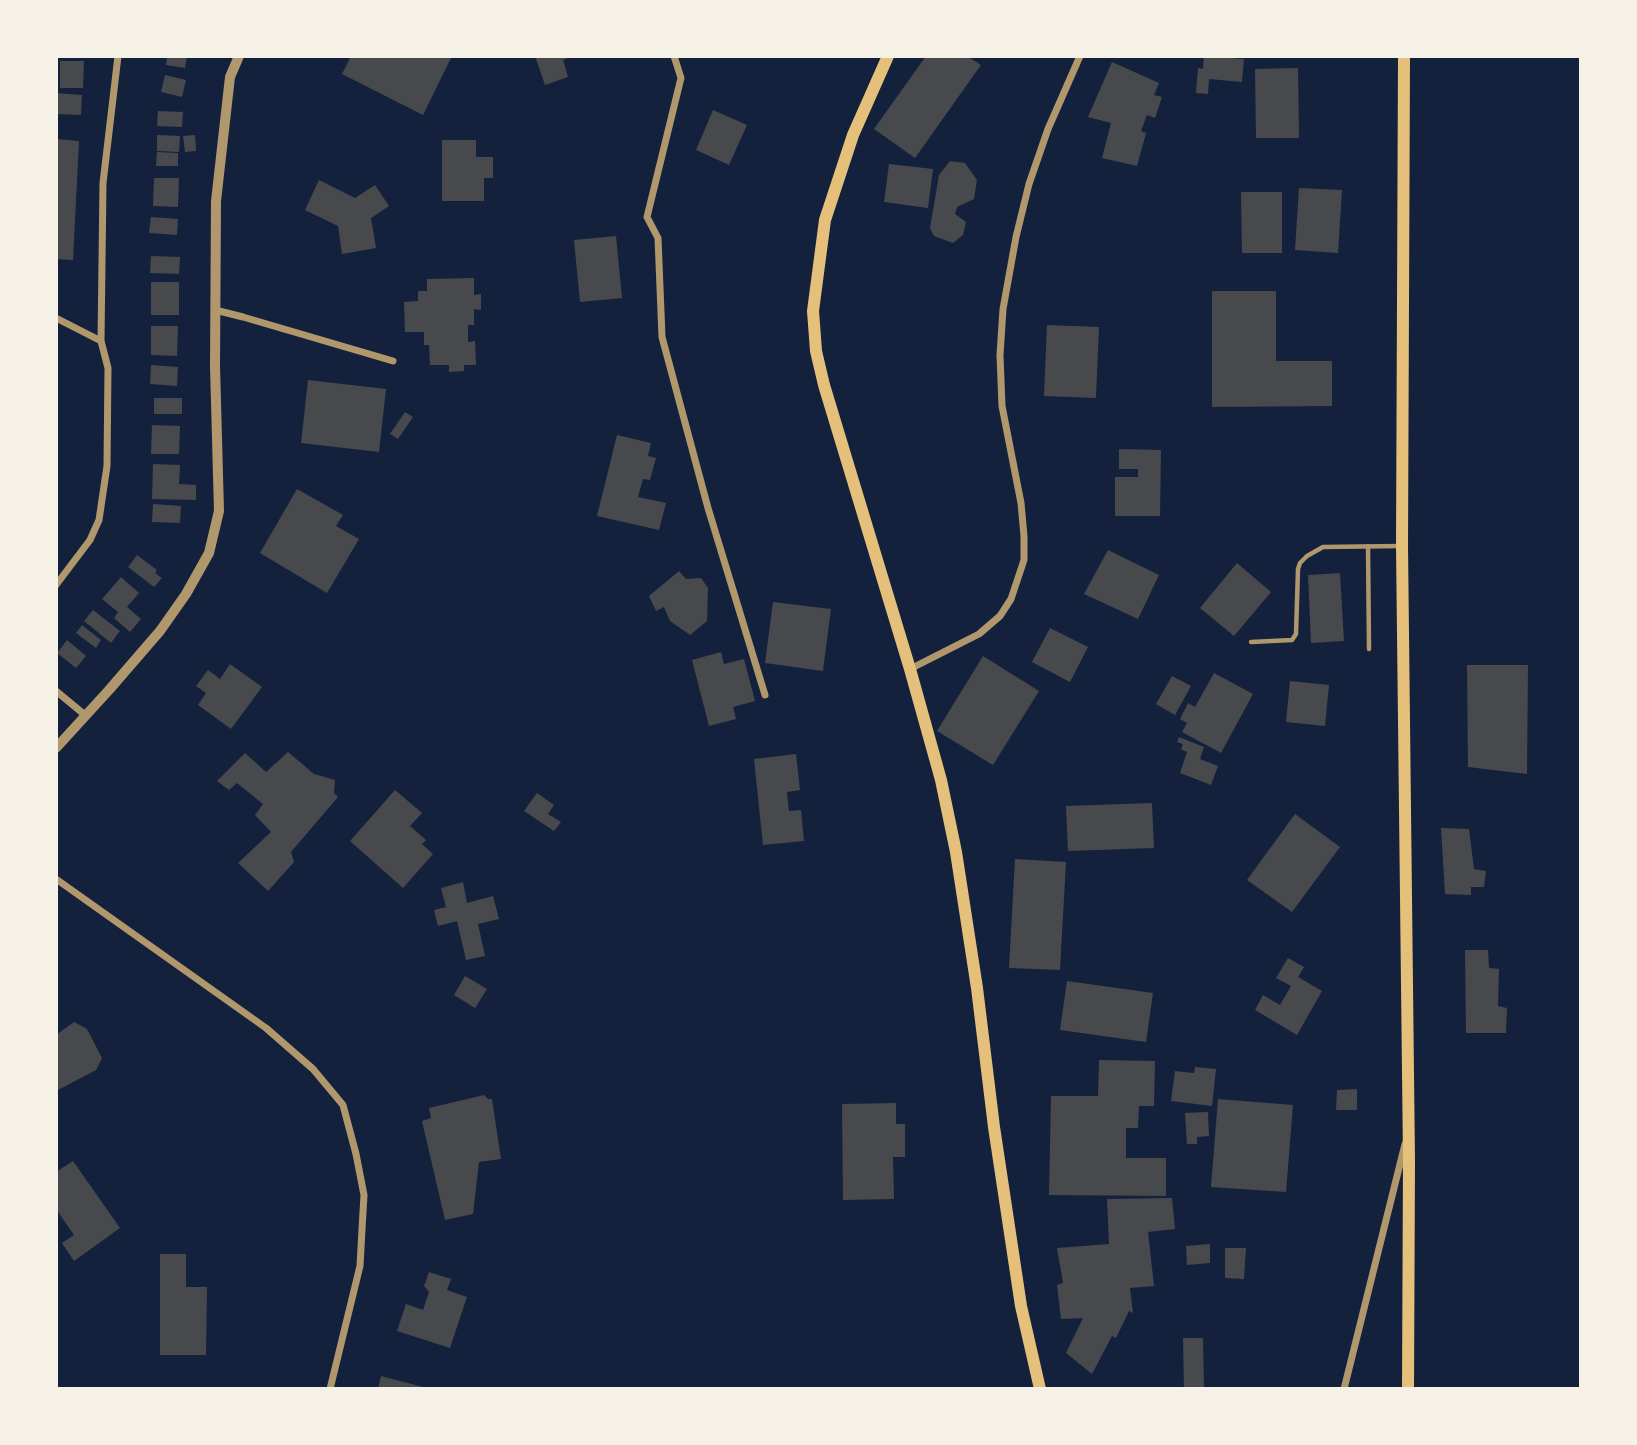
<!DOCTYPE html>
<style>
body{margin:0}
#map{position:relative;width:1637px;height:1445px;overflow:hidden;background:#14213d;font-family:"Work Sans",sans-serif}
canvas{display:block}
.frame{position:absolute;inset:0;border:58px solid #f6f1e7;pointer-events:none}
</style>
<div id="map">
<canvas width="1637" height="1445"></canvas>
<div class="frame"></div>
</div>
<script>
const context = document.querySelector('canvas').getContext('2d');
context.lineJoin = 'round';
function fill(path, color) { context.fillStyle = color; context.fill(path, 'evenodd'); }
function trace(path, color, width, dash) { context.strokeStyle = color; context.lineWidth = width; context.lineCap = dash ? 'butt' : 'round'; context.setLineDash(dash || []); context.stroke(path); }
fill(new Path2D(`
 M 167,56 L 187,56 L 185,68 L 166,65 Z
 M 351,56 L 452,56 L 423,115 L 342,74 Z
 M 535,56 L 573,56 L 563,60 L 568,77 L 545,85 Z
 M 926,56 L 967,56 L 981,65 L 915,158 L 874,129 Z
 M 1204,56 L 1244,59 L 1242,82 L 1209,79 L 1208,94 L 1196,93 L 1198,68 L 1203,69 Z
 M 60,61 L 84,61 L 83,88 L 60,88 Z
 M 1112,62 L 1159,83 L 1154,95 L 1162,97 L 1155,118 L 1147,115 L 1141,131 L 1146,133 L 1137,166 L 1102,158 L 1111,123 L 1088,117 Z
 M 1298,68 L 1299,138 L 1256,138 L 1255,69 Z
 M 165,75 L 186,80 L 182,97 L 161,92 Z
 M 56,93 L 82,95 L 81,115 L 56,114 Z
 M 713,110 L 747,125 L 729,165 L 696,150 Z
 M 158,111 L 183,112 L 182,127 L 157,126 Z
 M 157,135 L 180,136 L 179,152 L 157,151 Z
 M 195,135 L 196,151 L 185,152 L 183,136 Z
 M 56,139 L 79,141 L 73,260 L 56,259 Z
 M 442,140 L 476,140 L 476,157 L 493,157 L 493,178 L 484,178 L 484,201 L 442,201 Z
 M 157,152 L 178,153 L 178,166 L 156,166 Z
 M 950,161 L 965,163 L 977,180 L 974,199 L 957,207 L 955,214 L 966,222 L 963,235 L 953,243 L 934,236 L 930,228 L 939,175 Z
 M 889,164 L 933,169 L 928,208 L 884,202 Z
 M 154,178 L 179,178 L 178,207 L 153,206 Z
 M 319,180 L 355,198 L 375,185 L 389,206 L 371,218 L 376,248 L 342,254 L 338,226 L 305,210 Z
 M 1299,188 L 1342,190 L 1338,253 L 1295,250 Z
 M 1241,192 L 1282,192 L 1282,253 L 1242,253 Z
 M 151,217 L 178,219 L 177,235 L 149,233 Z
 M 616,236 L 622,298 L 580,302 L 574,240 Z
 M 151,256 L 180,257 L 179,274 L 150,273 Z
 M 474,278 L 474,295 L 481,294 L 481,310 L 474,309 L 474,325 L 468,325 L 468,342 L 475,341 L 476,365 L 464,365 L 464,371 L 449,372 L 449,365 L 430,365 L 429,345 L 424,345 L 424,332 L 405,332 L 404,302 L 418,301 L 418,291 L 427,291 L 427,279 Z
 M 151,282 L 179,282 L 179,315 L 151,315 Z
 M 1212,291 L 1276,291 L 1276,361 L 1332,361 L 1332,406 L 1212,407 Z
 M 1047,325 L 1099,327 L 1096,398 L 1044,396 Z
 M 151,326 L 178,326 L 177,356 L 151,355 Z
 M 151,365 L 178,367 L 177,386 L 150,384 Z
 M 308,380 L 386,389 L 379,452 L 301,443 Z
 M 154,398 L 182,398 L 182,414 L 154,414 Z
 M 405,412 L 413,417 L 398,439 L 390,434 Z
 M 152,425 L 180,426 L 179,454 L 151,454 Z
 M 617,435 L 651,443 L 648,456 L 656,458 L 650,480 L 643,479 L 638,497 L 666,503 L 659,530 L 597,516 Z
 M 1119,449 L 1161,450 L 1160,516 L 1115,516 L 1115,477 L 1138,477 L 1138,469 L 1119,469 Z
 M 153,464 L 180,465 L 179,484 L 196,485 L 196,500 L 152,499 Z
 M 297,489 L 343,515 L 336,526 L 359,539 L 327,593 L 260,553 Z
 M 153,504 L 181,506 L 180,523 L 152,522 Z
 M 1108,550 L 1159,575 L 1138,619 L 1084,594 Z
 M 137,555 L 157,570 L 155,573 L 162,578 L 154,587 L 128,567 Z
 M 1237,563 L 1271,592 L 1234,636 L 1200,608 Z
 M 679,571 L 686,579 L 701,578 L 708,588 L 707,621 L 690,635 L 670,621 L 664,607 L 656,611 L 649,596 Z
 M 1340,573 L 1344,641 L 1311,643 L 1308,575 Z
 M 121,577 L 139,593 L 127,607 L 141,619 L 130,632 L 114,618 L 118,612 L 102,599 Z
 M 773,602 L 831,609 L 823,671 L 765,663 Z
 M 93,610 L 120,631 L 111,643 L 84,621 Z
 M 82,625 L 101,640 L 96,648 L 76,633 Z
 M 1050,628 L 1088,647 L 1070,682 L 1032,662 Z
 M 67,640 L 86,656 L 76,668 L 57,653 Z
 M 721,652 L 724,664 L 744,659 L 755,701 L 733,707 L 736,719 L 709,726 L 692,660 Z
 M 983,656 L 1039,691 L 993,765 L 937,731 Z
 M 230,664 L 262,687 L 231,729 L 198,705 L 206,693 L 196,686 L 208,670 L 220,679 Z
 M 1467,665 L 1528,665 L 1527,774 L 1468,767 Z
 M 1214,673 L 1253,694 L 1221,753 L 1182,732 L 1187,723 L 1180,719 L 1188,703 L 1195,707 Z
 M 1172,676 L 1191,686 L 1175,715 L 1156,704 Z
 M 1290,681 L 1329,685 L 1325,726 L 1286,722 Z
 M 1179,737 L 1204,747 L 1200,759 L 1218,766 L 1211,785 L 1180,773 L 1187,752 L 1181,749 L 1183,744 L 1177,742 Z
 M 288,752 L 314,774 L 335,780 L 334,793 L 338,797 L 291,852 L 294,862 L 268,891 L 238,863 L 271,832 L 255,815 L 263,804 L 237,783 L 229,790 L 217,781 L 245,753 L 266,772 Z
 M 796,754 L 800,790 L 787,792 L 789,811 L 801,810 L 804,841 L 763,845 L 754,759 Z
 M 395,790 L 422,813 L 410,826 L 426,840 L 422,844 L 433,854 L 403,888 L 350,841 Z
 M 537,793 L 554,805 L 548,814 L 561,822 L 554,831 L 524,811 Z
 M 1152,803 L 1154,848 L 1068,851 L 1066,806 Z
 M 1295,814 L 1340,847 L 1292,912 L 1247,880 Z
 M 1441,828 L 1469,829 L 1474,869 L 1486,871 L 1484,887 L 1471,887 L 1471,895 L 1445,894 Z
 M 1015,859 L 1066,862 L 1060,970 L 1009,968 Z
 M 463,882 L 467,903 L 493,896 L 499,919 L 478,924 L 485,956 L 466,960 L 457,921 L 438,926 L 434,910 L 446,907 L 441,888 Z
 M 1465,950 L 1488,950 L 1489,968 L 1499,969 L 1498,1006 L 1507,1008 L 1506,1033 L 1466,1033 Z
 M 1288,958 L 1304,967 L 1298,977 L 1322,991 L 1297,1035 L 1255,1010 L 1263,995 L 1280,1005 L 1291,986 L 1276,978 Z
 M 465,976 L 487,989 L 475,1008 L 454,995 Z
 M 1067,981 L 1153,993 L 1146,1042 L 1060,1030 Z
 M 74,1022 L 87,1029 L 102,1058 L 96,1070 L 56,1091 L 56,1035 Z
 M 1099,1060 L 1155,1061 L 1154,1106 L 1139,1106 L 1138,1128 L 1126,1128 L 1126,1158 L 1166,1158 L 1166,1196 L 1049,1195 L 1051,1096 L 1098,1096 Z
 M 1195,1067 L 1216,1069 L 1212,1106 L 1171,1101 L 1175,1071 L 1194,1073 Z
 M 1357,1089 L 1357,1110 L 1336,1110 L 1337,1090 Z
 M 484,1095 L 488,1099 L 492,1099 L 501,1159 L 479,1162 L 473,1214 L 445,1220 L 422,1121 L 431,1118 L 429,1108 Z
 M 1218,1099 L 1293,1105 L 1286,1192 L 1211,1187 Z
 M 896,1103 L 896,1124 L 905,1124 L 905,1157 L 893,1157 L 894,1199 L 843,1200 L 842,1104 Z
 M 1208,1112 L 1209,1136 L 1197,1137 L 1197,1144 L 1187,1144 L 1185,1113 Z
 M 73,1161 L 120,1228 L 74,1261 L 62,1243 L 74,1235 L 56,1209 L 56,1172 Z
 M 1172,1198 L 1175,1229 L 1148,1232 L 1154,1286 L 1130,1288 L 1133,1313 L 1129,1311 L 1116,1338 L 1112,1336 L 1092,1374 L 1066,1353 L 1083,1318 L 1061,1319 L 1057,1285 L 1063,1283 L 1057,1248 L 1109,1244 L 1107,1199 Z
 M 1210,1244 L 1210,1263 L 1187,1265 L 1186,1246 Z
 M 1225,1248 L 1246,1248 L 1244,1279 L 1225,1278 Z
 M 160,1254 L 186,1254 L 186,1287 L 207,1287 L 206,1355 L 160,1355 Z
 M 429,1272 L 451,1279 L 447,1290 L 467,1297 L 450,1348 L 397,1331 L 406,1304 L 423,1310 L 429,1292 L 424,1286 Z
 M 1183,1338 L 1203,1338 L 1204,1389 L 1184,1389 Z
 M 381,1376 L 427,1388 L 427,1389 L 378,1389 Z`), '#48494c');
trace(new Path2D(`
 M 1368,546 L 1369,649
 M 1251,642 L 1292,640 L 1296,634 L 1298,569 L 1300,563 L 1307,556 L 1323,547 L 1401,546`), '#b1986c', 4.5);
trace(new Path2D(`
 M 674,56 L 681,78 L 647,217 L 658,238 L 662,337 L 708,508 L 765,695
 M 215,310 L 243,317 L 393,361
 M 56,318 L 101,341
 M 56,585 L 90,540 L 99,520 L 107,466 L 108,368 L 101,341 L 103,183 L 118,56
 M 910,669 L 979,634 L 1000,616 L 1011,599 L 1024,560 L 1024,536 L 1021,503 L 1002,406 L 1000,355 L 1003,309 L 1016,237 L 1029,184 L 1048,129 L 1080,56
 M 56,691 L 85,715
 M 56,879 L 266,1028 L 313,1069 L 343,1105 L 356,1154 L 364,1195 L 362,1229 L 360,1266 L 330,1389
 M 1344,1389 L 1405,1144`), '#b1986c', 7);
trace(new Path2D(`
 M 56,748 L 109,690 L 160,631 L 186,594 L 209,553 L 219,511 L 215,366 L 216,201 L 230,77 L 239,56`), '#b1986c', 10);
trace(new Path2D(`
 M 1404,56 L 1402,546 L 1409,1160 L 1408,1389`), '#e5c07b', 12);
trace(new Path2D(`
 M 888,56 L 853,135 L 825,220 L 813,311 L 816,351 L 824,385 L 910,669 L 941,780 L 956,852 L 977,988 L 994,1127 L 1021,1306 L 1040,1389`), '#e5c07b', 12);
</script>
